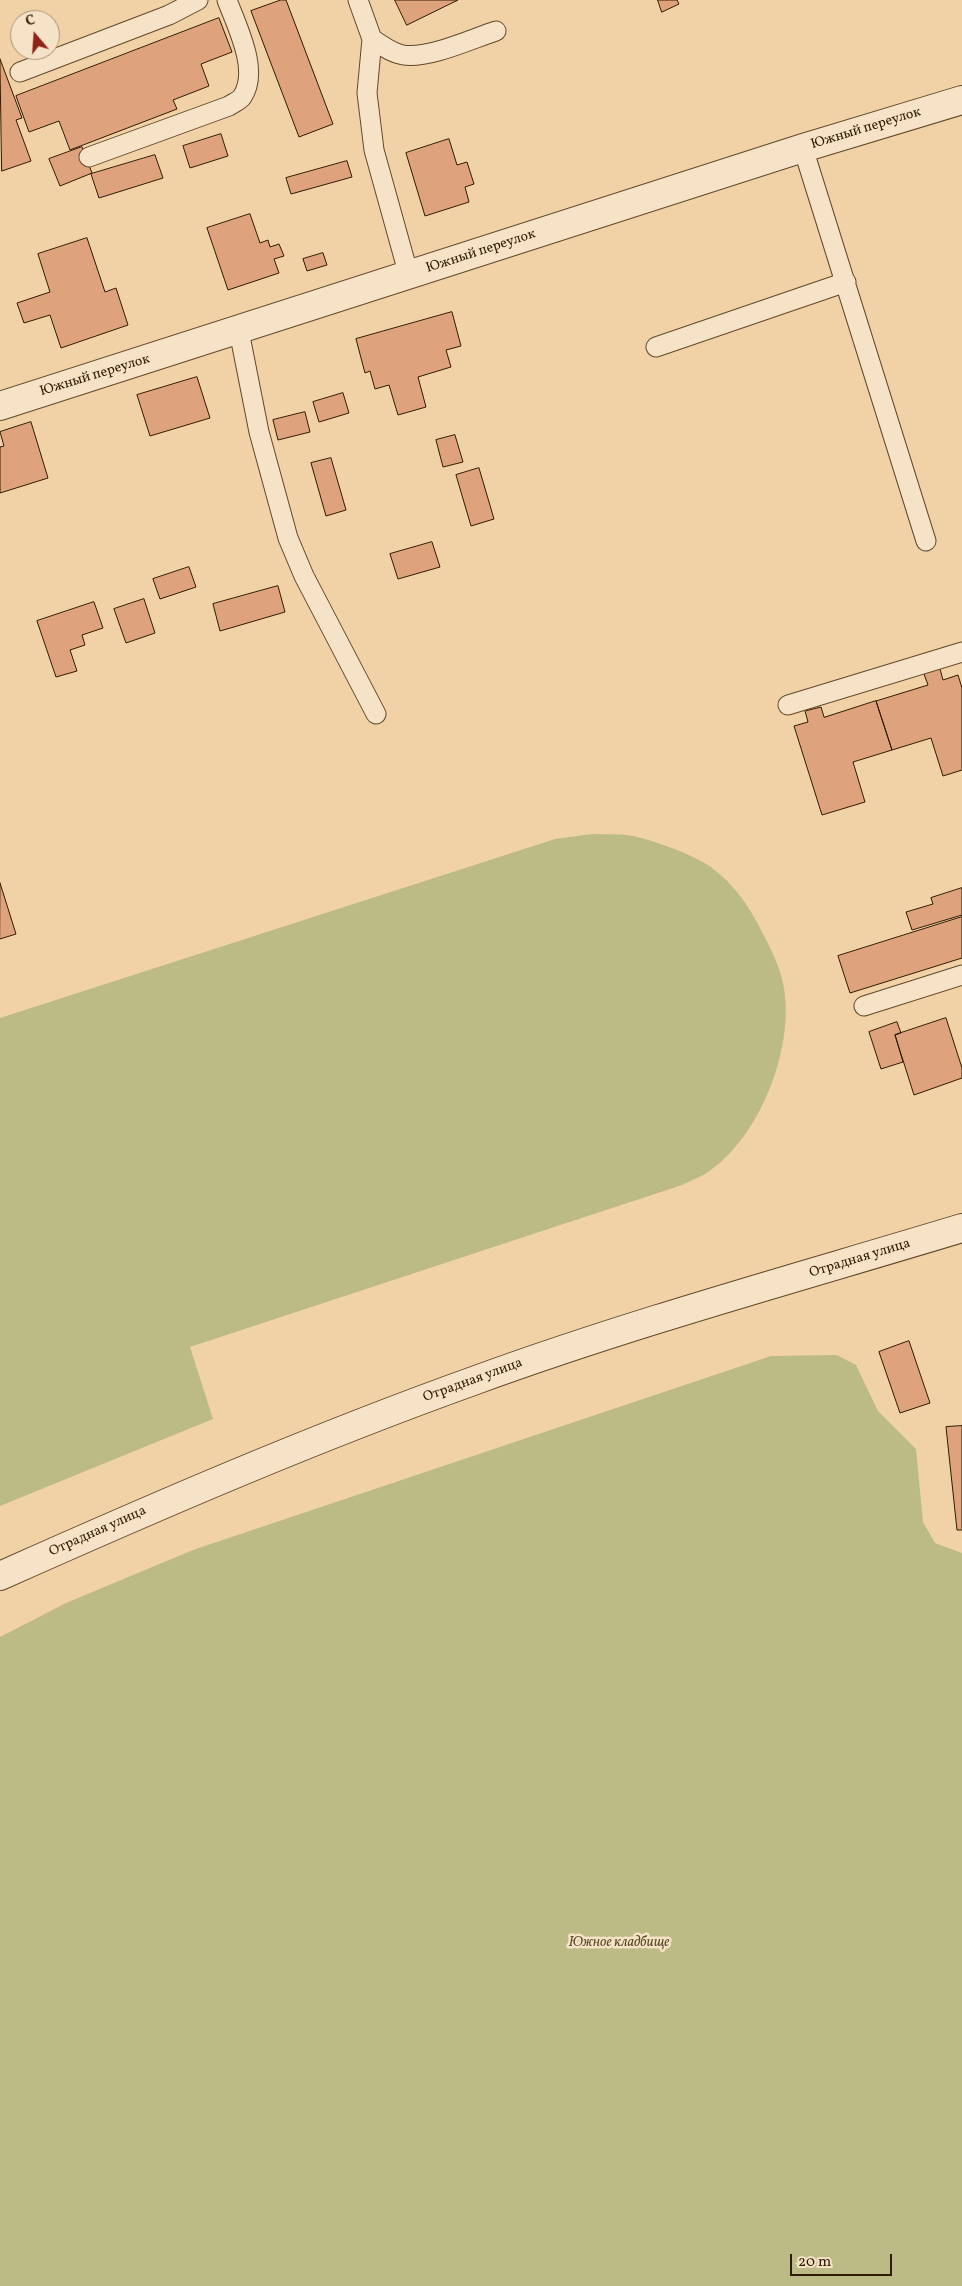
<!DOCTYPE html>
<meta charset="utf-8">
<style>
body{margin:0}
#map{position:relative;width:962px;height:2286px;overflow:hidden;background:#f1d2a7;font-family:Vollkorn,serif}
canvas{display:block}
.north{position:absolute;left:10px;top:10px;width:50px;height:50px;box-sizing:border-box;background:#f6e2c6;border:1px solid #a79277;border-radius:50%;rotate:342deg;font-size:14px;font-weight:700;line-height:20px;text-align:center;color:#301a00}
.north::after{content:'';display:block;margin:auto;width:18px;height:22px;background:#8f2418;clip-path:polygon(50% 0,100% 100%,50% 72%,0 100%)}
.scale{position:absolute;left:790px;top:2254px;width:102px;height:22px;box-sizing:border-box;border:2px solid #301a00;border-top:0;padding-left:6px;font-size:15px;line-height:18px;white-space:nowrap;color:#301a00;-webkit-text-stroke:4px #f6e2c6;paint-order:stroke}
</style>
<div id="map">
<canvas width="962" height="2286"></canvas>
<div class="north">С</div>
<div class="scale">20 m</div>
</div>
<script>
const context = document.querySelector('canvas').getContext('2d');
context.lineJoin = 'round';
function fill(path, color) { context.fillStyle = color; context.fill(path, 'evenodd'); }
function trace(path, color, width, dash) { context.strokeStyle = color; context.lineWidth = width; context.lineCap = dash ? 'butt' : 'round'; context.setLineDash(dash || []); context.stroke(path); }
function drawText(font, color, halo, rows, align = 'center') {
  context.font = font + ' Vollkorn,serif'; context.lineWidth = 5; context.setLineDash([]); context.textBaseline = 'middle'; context.strokeStyle = halo; context.fillStyle = color; for (const [text, x, y, turn = 0] of rows) {
    context.save(); context.translate(x, y); context.rotate((+turn || 0) * Math.PI / 180); context.textAlign = isNaN(turn) ? turn : align; if (halo) context.strokeText(text, 0, 0); context.fillText(text, 0, 0); context.restore();
  }
}
fill(new Path2D(`
 M 592,834 C 606,835 623,833 637,837 C 658,842 682,851 701,861 C 727,875 747,902 760,928 C 769,945 779,964 783,983 C 796,1043 762,1133 712,1169 C 704,1176 692,1180 682,1185 L 190,1347 L 213,1419 L 0,1506 L 0,1018 L 555,839 Z
 M 837,1355 L 856,1365 L 878,1411 L 916,1449 L 923,1522 L 935,1543 L 962,1553 L 962,2286 L 0,2286 L 0,1637 L 66,1603 L 193,1550 L 771,1356 Z`), '#bcbb86');
const building = new Path2D(`
 M 281,0 L 286,0 L 333,124 L 299,137 L 251,11 Z
 M 395,0 L 458,0 L 407,25 Z
 M 658,0 L 677,0 L 679,4 L 662,12 Z
 M 219,18 L 232,52 L 201,64 L 209,86 L 173,100 L 177,109 L 70,150 L 59,121 L 29,132 L 16,96 Z
 M 0,59 L 22,118 L 16,120 L 31,161 L 2,171 Z
 M 221,134 L 228,156 L 190,168 L 183,146 Z
 M 449,139 L 457,165 L 467,162 L 474,184 L 465,187 L 469,202 L 425,216 L 406,153 Z
 M 82,147 L 92,173 L 60,186 L 49,159 Z
 M 155,155 L 163,178 L 99,198 L 91,174 Z
 M 347,161 L 352,177 L 291,194 L 286,178 Z
 M 250,214 L 260,243 L 268,240 L 270,247 L 279,244 L 284,256 L 274,259 L 279,273 L 228,290 L 207,228 Z
 M 87,238 L 105,292 L 116,288 L 128,325 L 61,348 L 50,315 L 24,323 L 17,303 L 50,292 L 38,254 Z
 M 323,253 L 327,265 L 307,271 L 303,259 Z
 M 452,312 L 461,346 L 446,350 L 451,367 L 418,377 L 426,407 L 398,415 L 389,385 L 375,389 L 370,371 L 365,373 L 356,339 Z
 M 197,377 L 210,418 L 150,436 L 137,395 Z
 M 343,393 L 349,413 L 319,422 L 313,402 Z
 M 305,412 L 310,432 L 278,440 L 273,420 Z
 M 31,422 L 48,478 L 0,493 L 0,447 L 4,446 L 0,432 Z
 M 455,435 L 463,462 L 443,467 L 436,440 Z
 M 331,458 L 346,510 L 326,516 L 311,463 Z
 M 479,468 L 494,519 L 471,526 L 456,475 Z
 M 432,542 L 440,567 L 398,579 L 390,554 Z
 M 189,567 L 196,587 L 160,599 L 153,579 Z
 M 278,586 L 285,612 L 220,631 L 213,604 Z
 M 144,599 L 155,633 L 126,643 L 114,609 Z
 M 94,602 L 103,628 L 82,635 L 85,645 L 70,650 L 77,671 L 56,677 L 37,621 Z
 M 940,669 L 943,680 L 958,675 L 962,688 L 962,770 L 943,776 L 931,738 L 892,750 L 876,701 L 928,685 L 924,674 Z
 M 876,701 L 892,750 L 853,762 L 865,802 L 822,815 L 794,726 L 808,722 L 805,711 L 821,707 L 824,717 Z
 M 0,883 L 16,934 L 0,939 Z
 M 962,888 L 962,915 L 912,930 L 906,912 L 933,904 L 931,898 Z
 M 962,917 L 962,958 L 850,993 L 838,956 Z
 M 946,1018 L 962,1068 L 962,1078 L 914,1095 L 895,1035 Z
 M 897,1022 L 901,1033 L 895,1035 L 903,1062 L 881,1069 L 869,1032 Z
 M 909,1341 L 930,1403 L 900,1413 L 879,1352 Z
 M 962,1426 L 962,1530 L 957,1530 L 946,1427 Z`);
fill(building, '#dea37c');
trace(building, '#301a00', 1);
const service = new Path2D(`
 M 358,0 L 372,39 L 367,93 L 374,150 L 409,276
 M 372,39 C 382,45 391,53 403,55 C 429,59 471,39 496,31
 M 20,72 L 169,15 L 198,0
 M 803,148 L 926,541
 M 89,157 L 229,106 C 233,103 239,101 242,97 C 260,71 237,27 227,0
 M 239,331 L 259,432 L 288,538 L 304,576 L 376,714
 M 656,347 L 846,282
 M 788,705 L 962,652
 M 864,1006 L 962,975`);
const minor = new Path2D(`
 M 0,406 L 803,148 L 962,100
 M 0,1576 C 157,1506 314,1438 476,1380 C 635,1322 800,1277 962,1228`);
trace(service, '#60482a', 21);
trace(minor, '#60482a', 30);
trace(service, '#f6e2c6', 19);
trace(minor, '#f6e2c6', 28);
drawText('14px', '#301a00', '#f6e2c6', [
 ["Южный переулок",866,129,-17],
 ["Южный переулок",481,252,-18],
 ["Южный переулок",95,376,-17],
 ["Отрадная улица",860,1259,-17],
 ["Отрадная улица",473,1381,-20],
 ["Отрадная улица",98,1532,-24]
]);
drawText('italic 14px', '#5a4a28', '#f6e2c6', [
 ["Южное кладбище",619,1943]
]);
</script>
